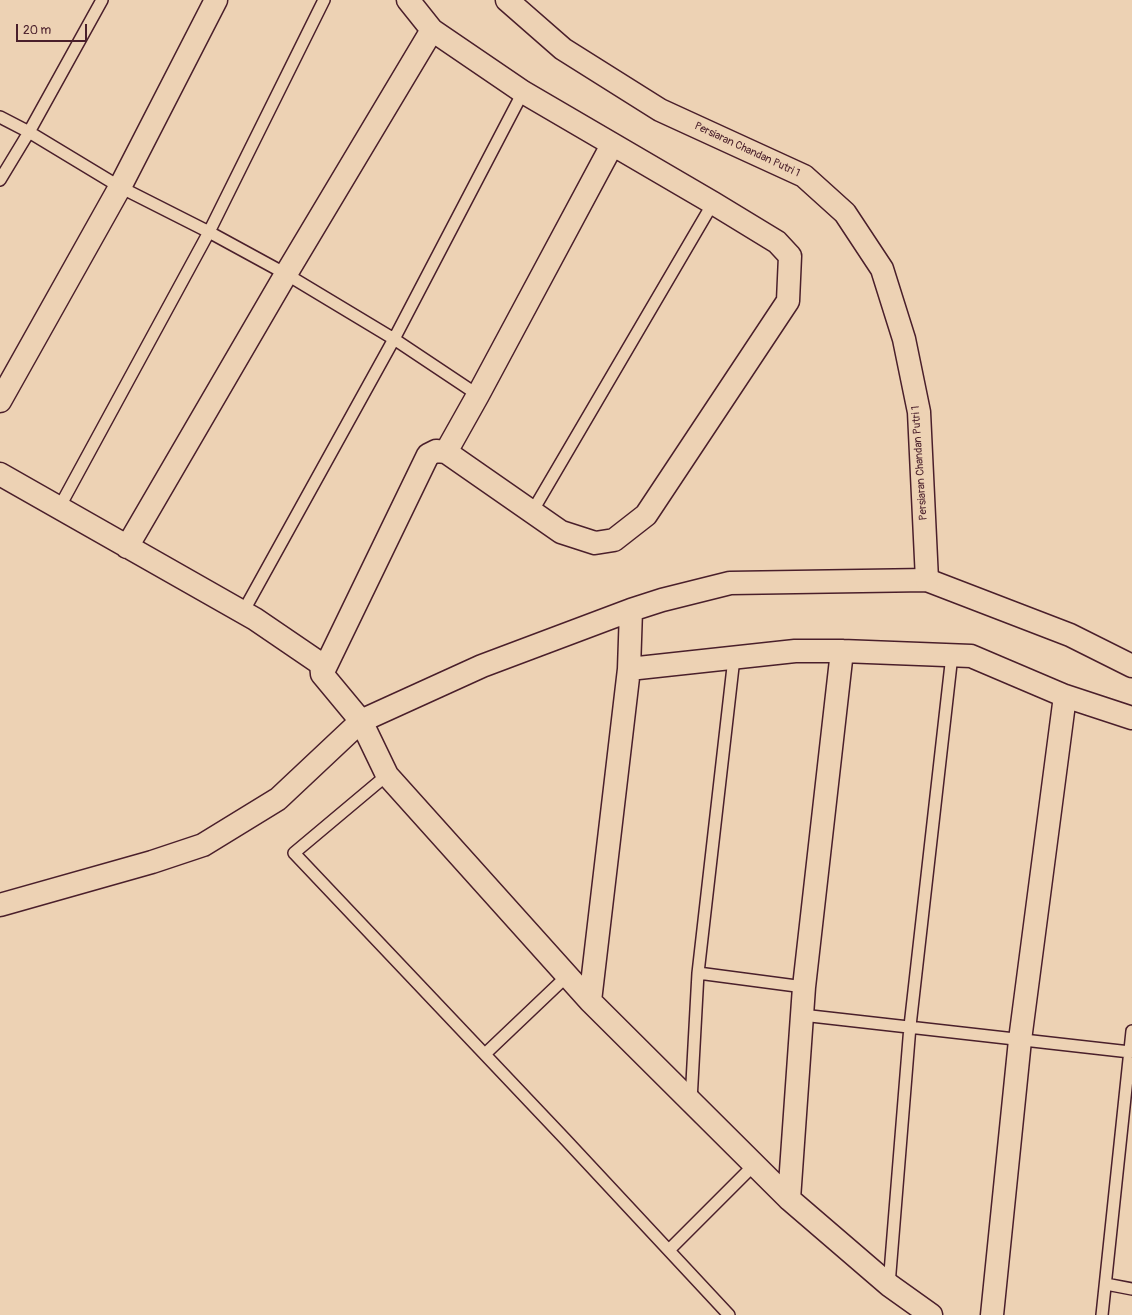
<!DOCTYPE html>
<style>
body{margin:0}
#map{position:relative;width:1132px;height:1315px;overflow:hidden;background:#edd2b4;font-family:Pangolin,sans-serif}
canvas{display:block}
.scale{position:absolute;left:16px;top:24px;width:71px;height:18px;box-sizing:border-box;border:2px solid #4a1f2b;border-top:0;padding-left:5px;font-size:12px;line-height:14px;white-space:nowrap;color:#4a1f2b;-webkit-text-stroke:3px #edd2b4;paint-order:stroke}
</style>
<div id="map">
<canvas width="1132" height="1315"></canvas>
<div class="scale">20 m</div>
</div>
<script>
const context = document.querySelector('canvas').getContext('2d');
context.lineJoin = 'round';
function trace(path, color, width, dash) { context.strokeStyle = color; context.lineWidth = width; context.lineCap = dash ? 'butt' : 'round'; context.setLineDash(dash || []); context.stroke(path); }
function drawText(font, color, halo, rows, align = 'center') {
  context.font = font + ' Pangolin,sans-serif'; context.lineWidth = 3.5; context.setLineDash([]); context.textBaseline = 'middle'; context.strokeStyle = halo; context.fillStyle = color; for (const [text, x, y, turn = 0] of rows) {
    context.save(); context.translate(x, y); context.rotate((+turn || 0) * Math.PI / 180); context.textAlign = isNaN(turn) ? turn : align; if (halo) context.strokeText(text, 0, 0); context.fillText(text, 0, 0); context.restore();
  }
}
const service = new Path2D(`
 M 0,117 L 29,132 L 120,187 L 209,232 L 286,274 L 394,339 L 478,395
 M 0,180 L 29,132 L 102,0
 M 59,508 L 209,232 L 324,0
 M 532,512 L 713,203
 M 243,612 L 394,339 L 523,92
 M 387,775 L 294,853 L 565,1139 L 729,1315
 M 698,973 L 804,987
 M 802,1015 L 1130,1052
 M 485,1054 L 567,976
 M 691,1101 L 698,973 L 734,658
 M 669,1250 L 754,1165
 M 1106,1284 L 1132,1289
 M 889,1285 L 910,1026 L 952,655
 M 1102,1315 L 1132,1031`);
const minor = new Path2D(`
 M 408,0 L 432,30 L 523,92 L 713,203 L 777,242 L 790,256 L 788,301 L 646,515 L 614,540 L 595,543 L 561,532 L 446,452
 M 0,401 L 120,187 L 216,0
 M 0,474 L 255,619 L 321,664 L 322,674 L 361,721 L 482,666 L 631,610 L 662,600 L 730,583 L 927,580 L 1070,635 L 1132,666
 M 127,547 L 286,274 L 432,30
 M 629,669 L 795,651 L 842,651 L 971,656 L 1065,696 L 1132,718
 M 322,674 L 428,455 L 436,451 L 446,452 L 478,395 L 612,145
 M 0,905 L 152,862 L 203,845 L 278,799 L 361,721 L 387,775 L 590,1001 L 789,1199 L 889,1285 L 931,1315
 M 590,1001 L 629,669 L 631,610
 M 789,1199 L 804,987 L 842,651
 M 992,1315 L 1020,1040 L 1065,696`);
const tertiary = new Path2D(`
 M 507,0 L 563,49 L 660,110 L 804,176 L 845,213 L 882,269 L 904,339 L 919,412 L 927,580`);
trace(service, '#4a1f2b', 14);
trace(minor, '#4a1f2b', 25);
trace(tertiary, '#4a1f2b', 25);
trace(service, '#edd2b4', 11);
trace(minor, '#edd2b4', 22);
trace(tertiary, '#edd2b4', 22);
drawText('11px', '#4a1f2b', '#edd2b4', [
 ["Persiaran Chandan Putri 1",747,150,25],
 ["Persiaran Chandan Putri 1",920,463,-94]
]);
</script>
